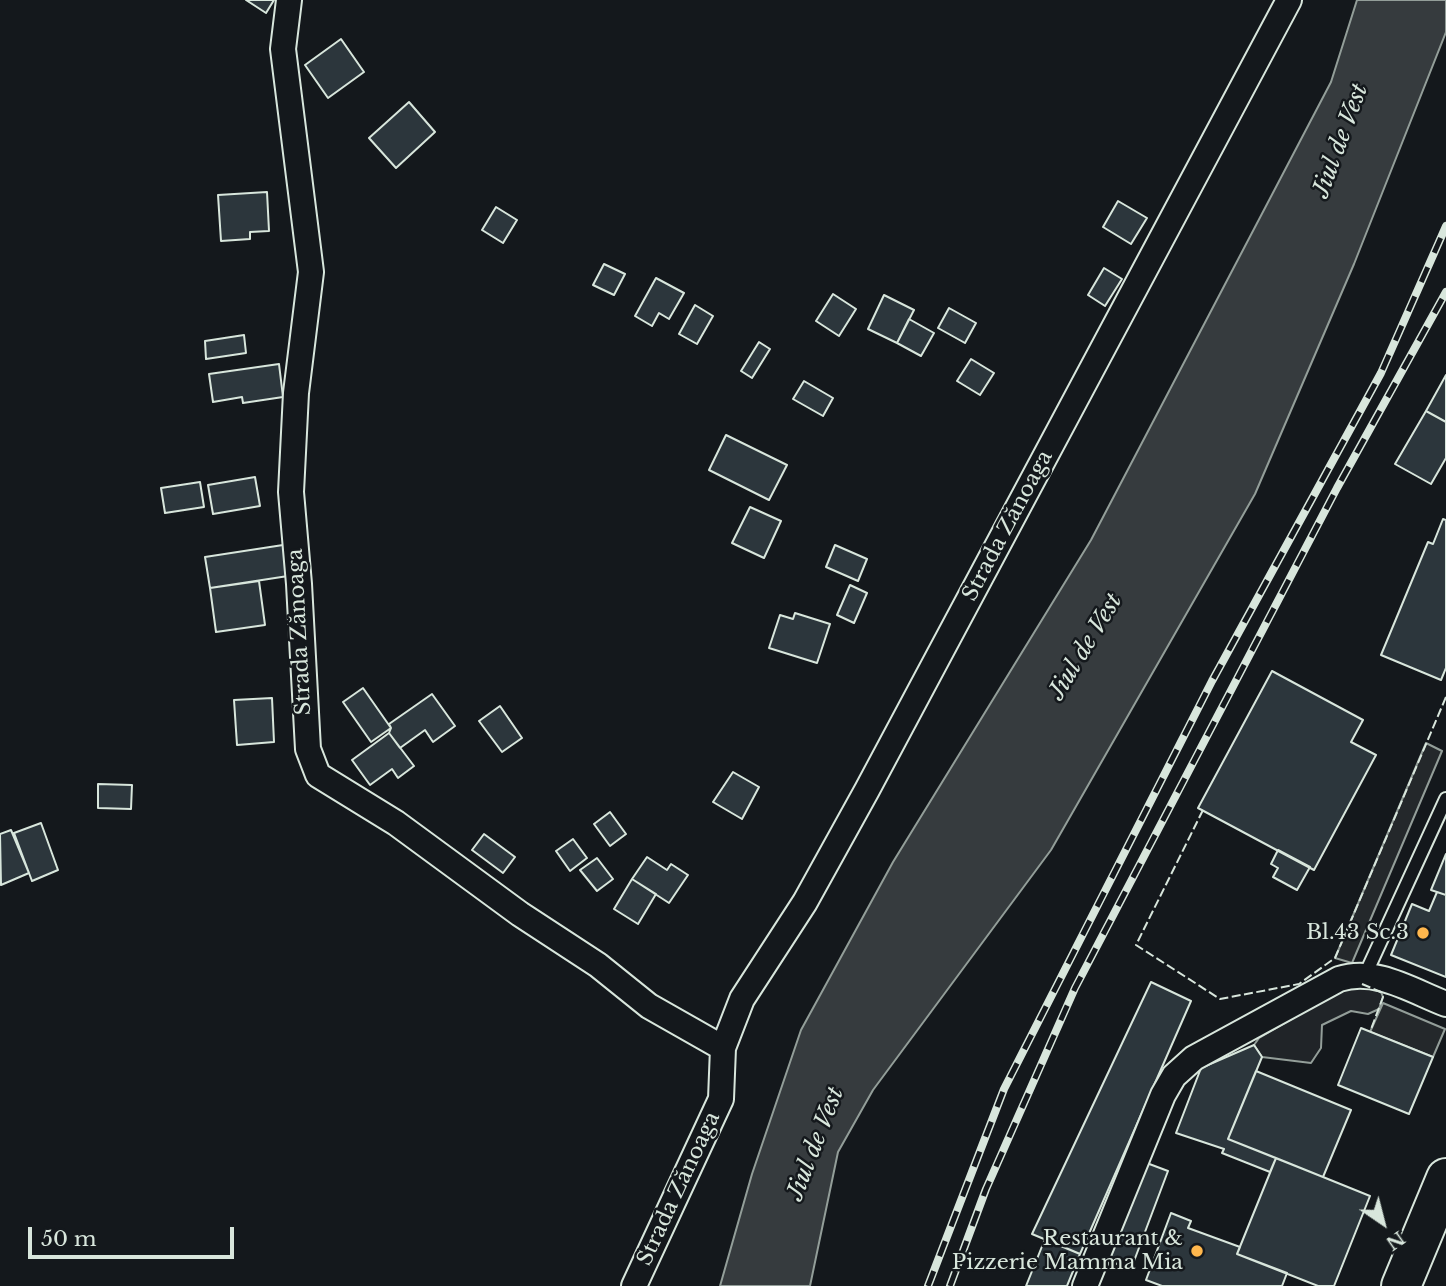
<!DOCTYPE html>
<meta charset="utf-8">
<style>
body{margin:0}
#map{position:relative;width:1446px;height:1286px;overflow:hidden;background:#14181c;font-family:"Libre Baskerville",serif}
canvas{display:block}
.north{position:absolute;left:1348px;top:1188px;width:70px;height:70px;-webkit-text-stroke:5px #14181c;paint-order:stroke;rotate:145deg;font-size:19px;font-weight:700;line-height:28px;text-align:center;color:#d8e6dc}
.north::after{content:'';display:block;margin:auto;width:24px;height:32px;background:#d8e6dc;clip-path:polygon(50% 0,100% 100%,50% 72%,0 100%)}
.scale{position:absolute;left:28px;top:1227px;width:206px;height:32px;box-sizing:border-box;border:4px solid #d8e6dc;border-top:0;padding-left:9px;font-size:21px;line-height:24px;white-space:nowrap;color:#d8e6dc;-webkit-text-stroke:5px #14181c;paint-order:stroke}
</style>
<div id="map">
<canvas width="1446" height="1286"></canvas>
<div class="north">N</div>
<div class="scale">50 m</div>
</div>
<script>
const context = document.querySelector('canvas').getContext('2d');
context.lineJoin = 'round';
function fill(path, color) { context.fillStyle = color; context.fill(path, 'evenodd'); }
function trace(path, color, width, dash) { context.strokeStyle = color; context.lineWidth = width; context.lineCap = dash ? 'butt' : 'round'; context.setLineDash(dash || []); context.stroke(path); }
function drawText(font, color, halo, rows, align = 'center') {
  context.font = font + ' "Libre Baskerville",serif'; context.lineWidth = 5; context.setLineDash([]); context.textBaseline = 'middle'; context.strokeStyle = halo; context.fillStyle = color; for (const [text, x, y, turn = 0] of rows) {
    context.save(); context.translate(x, y); context.rotate((+turn || 0) * Math.PI / 180); context.textAlign = isNaN(turn) ? turn : align; if (halo) context.strokeText(text, 0, 0); context.fillText(text, 0, 0); context.restore();
  }
}
const green = new Path2D(`
 M 1354,983 L 1381,992 L 1383,997 L 1379,1009 L 1368,1014 L 1351,1011 L 1322,1025 L 1321,1048 L 1311,1063 L 1262,1057 L 1254,1045 L 1259,1038 Z`);
fill(green, '#202428');
trace(green, '#939e99', 2);
const parking = new Path2D(`
 M 1426,743 L 1442,751 L 1352,963 L 1335,958 Z
 M 1383,1003 L 1445,1029 L 1433,1057 L 1370,1032 Z`);
fill(parking, '#24282b');
trace(parking, '#939e99', 2);
const water = new Path2D(`
 M 1357,0 L 1446,0 L 1446,32 L 1354,264 L 1255,494 L 1051,850 L 873,1090 L 838,1152 L 810,1286 L 720,1286 L 752,1174 L 801,1030 L 893,862 L 1091,540 L 1331,82 Z`);
fill(water, '#363b3e');
trace(water, '#939e99', 2);
const building = new Path2D(`
 M 246,0 L 274,0 L 266,13 Z
 M 341,39 L 364,72 L 328,98 L 305,65 Z
 M 409,102 L 435,132 L 396,168 L 369,138 Z
 M 267,192 L 269,231 L 250,232 L 250,239 L 221,241 L 218,195 Z
 M 1118,201 L 1147,218 L 1131,244 L 1103,227 Z
 M 496,207 L 517,220 L 503,243 L 482,230 Z
 M 604,264 L 625,274 L 614,295 L 593,285 Z
 M 1104,268 L 1122,279 L 1105,306 L 1088,295 Z
 M 656,278 L 684,293 L 669,319 L 659,313 L 652,326 L 635,316 Z
 M 833,294 L 856,309 L 839,336 L 816,321 Z
 M 884,295 L 914,310 L 897,343 L 868,329 Z
 M 695,305 L 713,316 L 697,344 L 679,334 Z
 M 949,308 L 976,323 L 965,343 L 938,328 Z
 M 909,319 L 934,333 L 921,356 L 897,343 Z
 M 244,335 L 246,353 L 206,359 L 205,341 Z
 M 759,342 L 770,349 L 752,378 L 741,371 Z
 M 971,359 L 994,373 L 980,395 L 957,381 Z
 M 279,364 L 283,397 L 243,403 L 242,397 L 213,402 L 209,374 Z
 M 1446,375 L 1446,422 L 1426,411 Z
 M 804,381 L 833,398 L 823,416 L 793,399 Z
 M 1426,411 L 1446,422 L 1446,458 L 1431,484 L 1395,464 Z
 M 726,435 L 787,465 L 769,500 L 709,470 Z
 M 255,477 L 260,506 L 213,514 L 208,485 Z
 M 200,482 L 204,507 L 165,513 L 161,488 Z
 M 750,507 L 781,521 L 764,558 L 732,543 Z
 M 1443,519 L 1446,520 L 1446,668 L 1441,680 L 1381,655 L 1428,542 L 1433,544 Z
 M 283,545 L 288,576 L 210,588 L 205,557 Z
 M 835,545 L 867,559 L 858,581 L 826,567 Z
 M 259,581 L 265,625 L 216,632 L 210,588 Z
 M 850,585 L 867,593 L 854,623 L 837,615 Z
 M 795,613 L 830,624 L 817,663 L 769,648 L 780,615 L 793,619 Z
 M 1272,671 L 1363,720 L 1351,742 L 1376,755 L 1314,870 L 1198,808 Z
 M 363,688 L 391,728 L 371,742 L 343,702 Z
 M 432,694 L 455,726 L 433,742 L 425,730 L 400,748 L 389,733 L 391,728 L 389,724 Z
 M 272,698 L 274,742 L 237,745 L 234,700 Z
 M 500,706 L 522,738 L 502,752 L 479,721 Z
 M 389,733 L 414,766 L 398,778 L 392,769 L 370,785 L 352,760 Z
 M 733,772 L 759,787 L 742,819 L 713,802 Z
 M 98,784 L 132,785 L 131,809 L 98,808 Z
 M 610,812 L 626,834 L 610,846 L 594,824 Z
 M 41,823 L 58,870 L 32,881 L 14,833 Z
 M 11,830 L 29,873 L 1,885 L 0,834 Z
 M 484,834 L 515,857 L 503,873 L 472,850 Z
 M 573,839 L 587,858 L 570,871 L 556,851 Z
 M 1278,850 L 1310,867 L 1297,890 L 1273,877 L 1278,868 L 1271,864 Z
 M 1446,854 L 1446,895 L 1431,890 Z
 M 647,857 L 667,870 L 671,864 L 688,875 L 669,903 L 632,879 Z
 M 597,858 L 613,879 L 597,891 L 580,870 Z
 M 632,879 L 656,894 L 638,924 L 614,909 Z
 M 1437,892 L 1446,895 L 1446,977 L 1391,955 L 1412,904 L 1429,911 Z
 M 1151,982 L 1191,1001 L 1080,1254 L 1032,1234 Z
 M 1361,1028 L 1433,1057 L 1409,1114 L 1338,1085 Z
 M 1254,1045 L 1262,1057 L 1228,1139 L 1276,1158 L 1270,1172 L 1222,1153 L 1224,1149 L 1176,1133 L 1201,1068 Z
 M 1256,1071 L 1351,1110 L 1323,1177 L 1228,1139 Z
 M 1276,1158 L 1370,1196 L 1334,1286 L 1318,1286 L 1237,1254 Z
 M 1144,1162 L 1168,1171 L 1131,1269 L 1106,1260 Z
 M 1171,1213 L 1191,1221 L 1188,1228 L 1240,1247 L 1237,1254 L 1287,1273 L 1282,1286 L 1162,1286 L 1146,1280 Z
 M 1045,1239 L 1080,1254 L 1067,1286 L 1026,1286 Z`);
fill(building, '#2c363c');
trace(building, '#d8e6dc', 2);
const lane = new Path2D(`
 M 1366,973 L 1446,799`);
const street = new Path2D(`
 M 289,0 L 283,49 L 311,272 L 296,393 L 291,492 L 299,584 L 308,749 L 318,775 L 396,823 L 520,914 L 598,965 L 649,1006 L 723,1048
 M 634,1286 L 721,1099 L 723,1048 L 742,999 L 805,902 L 867,790 L 1289,0
 M 1085,1286 L 1163,1095 L 1174,1076 L 1194,1058 L 1339,979 C 1376,967 1412,991 1446,1004`);
const primary = new Path2D(`
 M 1401,1286 L 1446,1178`);
trace(lane, '#d8e6dc', 16);
trace(street, '#d8e6dc', 28);
trace(primary, '#d8e6dc', 42);
trace(lane, '#14181c', 12);
trace(street, '#14181c', 24);
trace(primary, '#14181c', 38);
const rail = new Path2D(`
 M 928,1286 L 1004,1089 L 1212,681 L 1381,373 L 1446,226
 M 950,1286 L 986,1189 L 1075,988 L 1337,488 L 1446,292`);
trace(rail, '#d8e6dc', 8);
trace(rail, '#14181c', 5, [16]);
trace(new Path2D(`
 M 1203,810 L 1136,945 L 1220,999 L 1299,984 L 1335,958 L 1446,697
 M 1362,984 L 1381,992 L 1383,997 L 1370,1032`), '#d8e6dc', 2, [9, 3.5]);
for (const [x, y, r, color] of [
 [1423,933,7,"#ffb74d"],
 [1197,1251,7,"#ffb74d"]
]) { const dot = new Path2D(); dot.arc(x, y, r, 0, 2 * Math.PI); context.fillStyle = color; context.fill(dot); trace(dot, '#14181c', 2.5); }
drawText('21px', '#d8e6dc', '#14181c', [
 ["Strada Zănoaga",1008,526,-62],
 ["Strada Zănoaga",300,632,-93],
 ["Strada Zănoaga",679,1189,-65]
]);
drawText('21px', '#d8e6dc', '#14181c', [
 ["Bl.43 Sc.3",1409,933],
 ["Restaurant &",1183,1239],
 ["Pizzerie Mamma Mia",1183,1263]
], 'right');
drawText('italic 23px', '#d8e6dc', '#14181c', [
 ["Jiul de Vest",1341,141,-70],
 ["Jiul de Vest",1086,647,-59],
 ["Jiul de Vest",816,1144,-69]
]);
</script>
